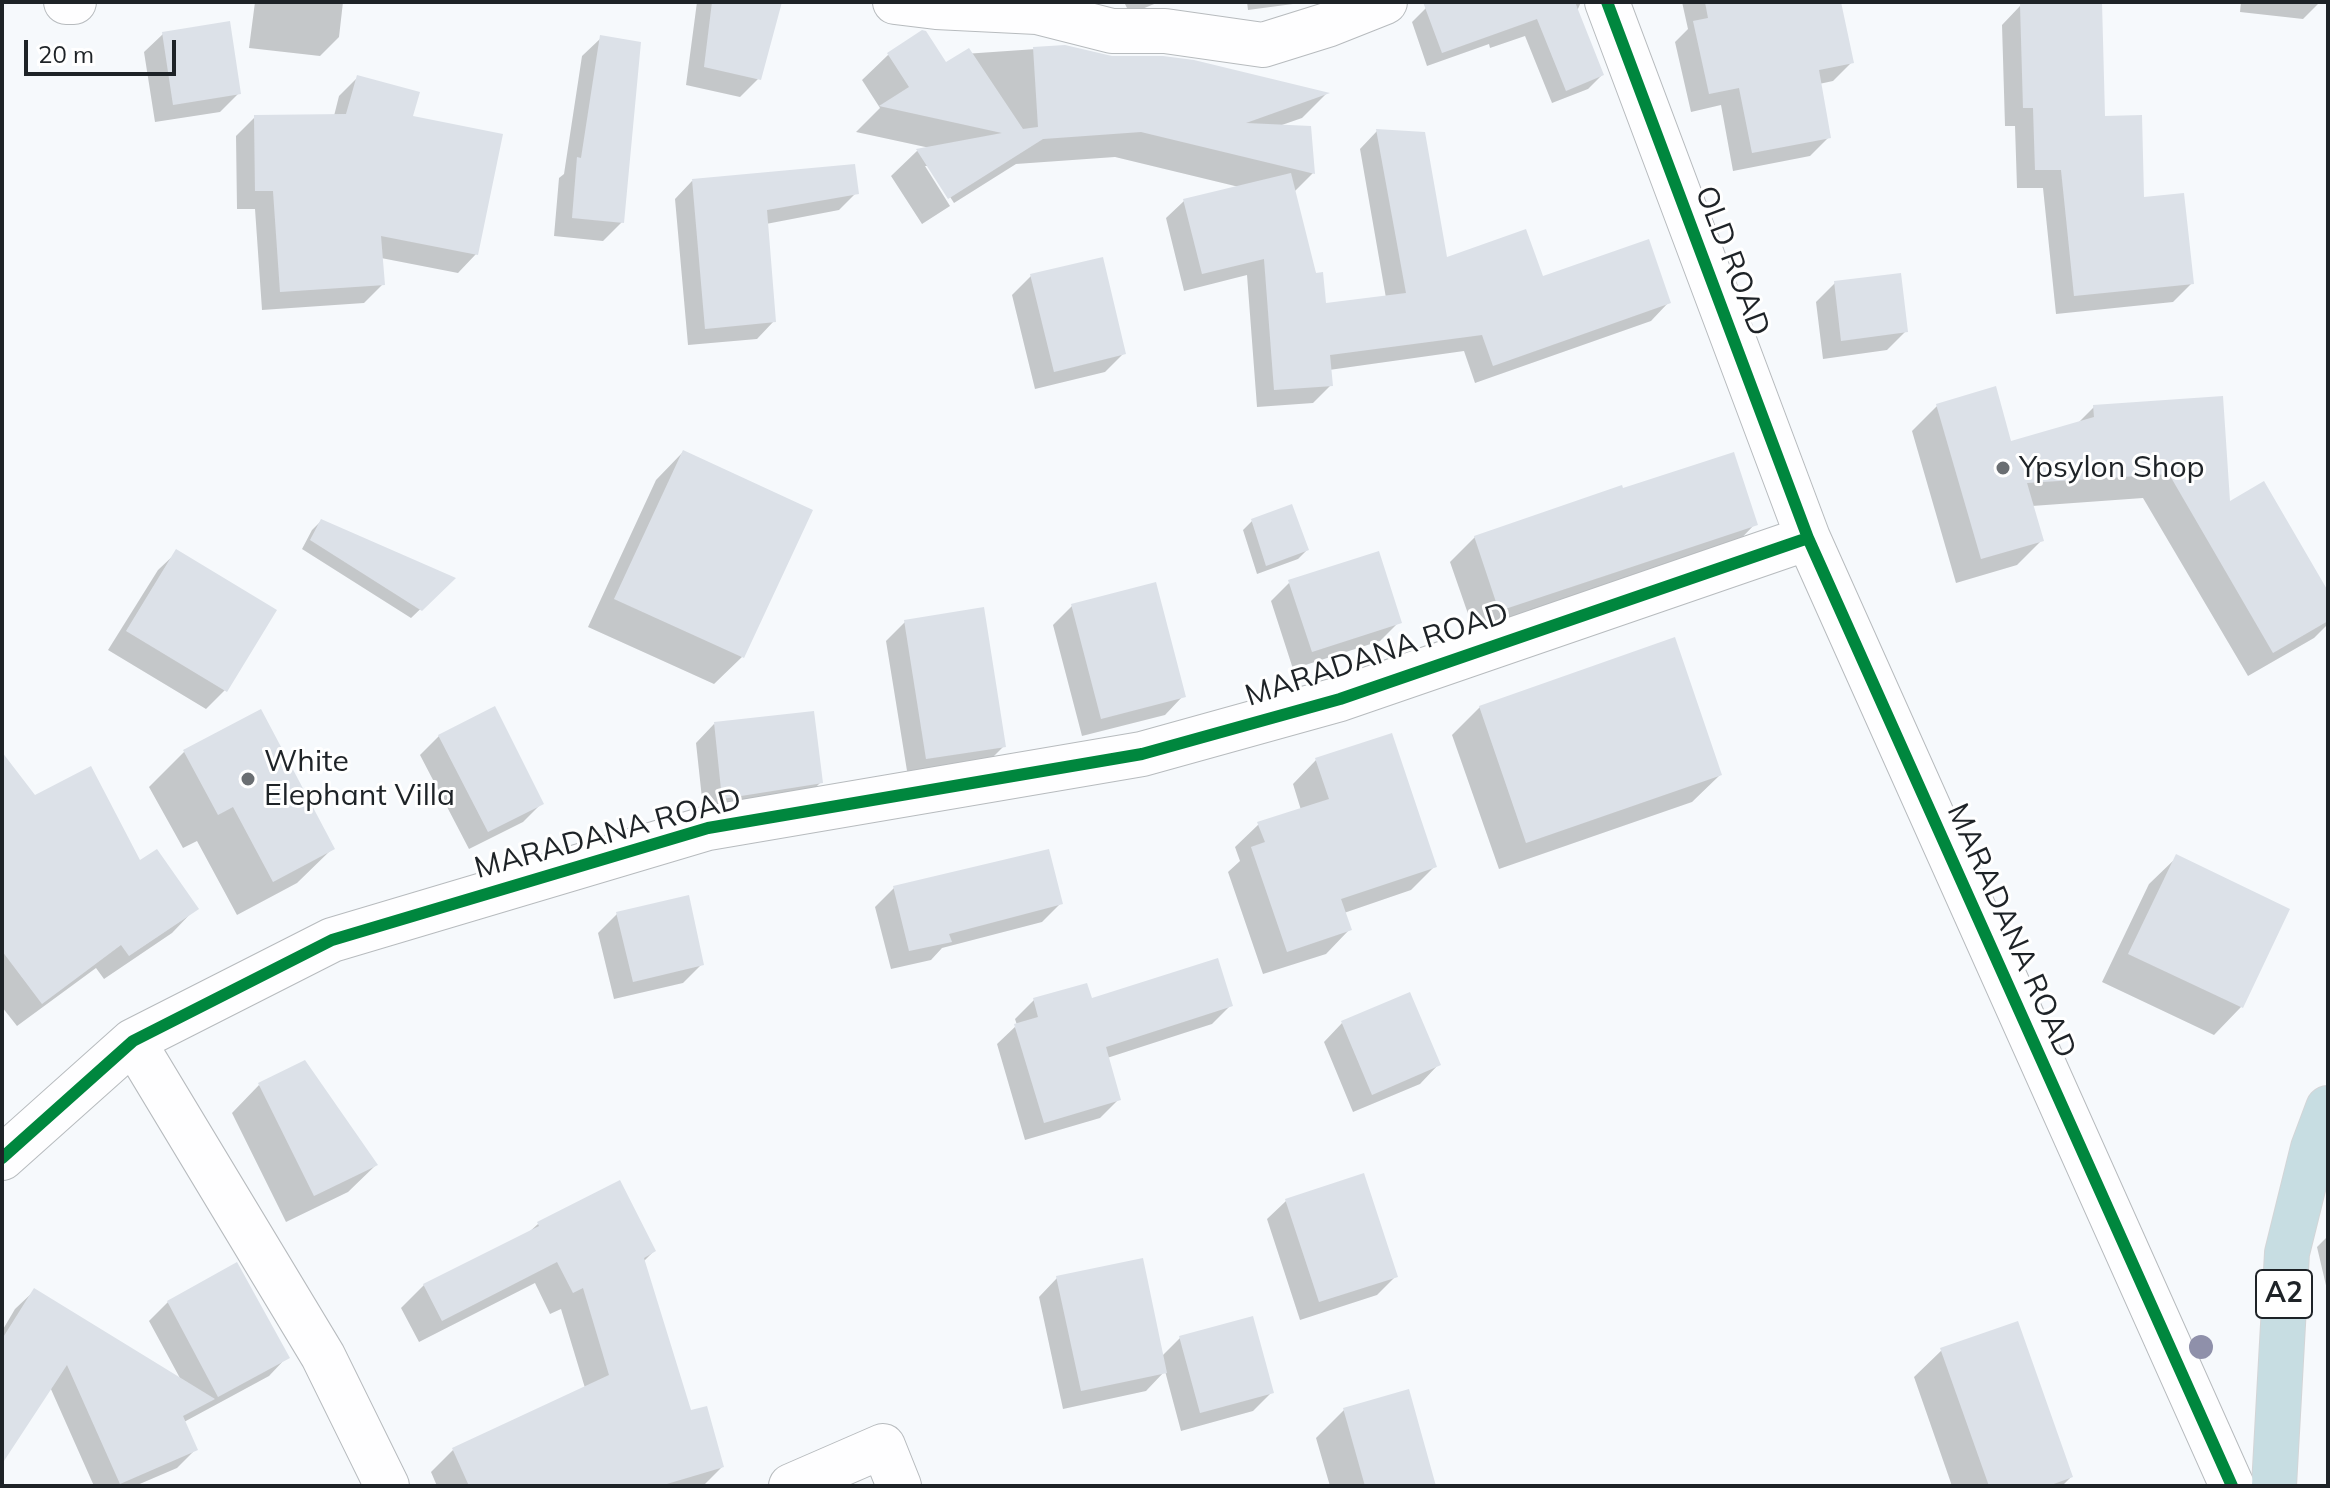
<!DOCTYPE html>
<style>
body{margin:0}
#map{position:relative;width:2330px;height:1488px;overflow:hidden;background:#f6f9fc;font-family:Mulish,sans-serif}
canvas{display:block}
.frame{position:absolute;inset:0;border:4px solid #1e2327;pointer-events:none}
.scale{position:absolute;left:24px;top:40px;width:152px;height:36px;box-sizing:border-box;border:4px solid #1e2327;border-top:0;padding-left:10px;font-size:24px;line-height:28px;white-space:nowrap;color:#1e2327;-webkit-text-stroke:6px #fff;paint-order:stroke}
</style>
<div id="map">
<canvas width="2330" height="1488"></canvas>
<div class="frame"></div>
<div class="scale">20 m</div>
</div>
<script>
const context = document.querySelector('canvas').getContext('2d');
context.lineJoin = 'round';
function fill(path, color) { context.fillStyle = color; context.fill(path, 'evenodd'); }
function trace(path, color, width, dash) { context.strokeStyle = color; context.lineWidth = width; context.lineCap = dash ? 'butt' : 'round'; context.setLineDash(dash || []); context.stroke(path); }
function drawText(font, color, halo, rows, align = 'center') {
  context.font = font + ' Mulish,sans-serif'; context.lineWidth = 6; context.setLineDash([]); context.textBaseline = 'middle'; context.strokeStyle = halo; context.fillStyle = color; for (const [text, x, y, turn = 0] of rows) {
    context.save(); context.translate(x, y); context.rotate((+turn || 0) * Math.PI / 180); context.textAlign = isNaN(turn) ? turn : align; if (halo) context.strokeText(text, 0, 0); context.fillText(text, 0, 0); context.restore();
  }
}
fill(new Path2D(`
 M 255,2 L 343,2 L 339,37 L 320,56 L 249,48 Z
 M 697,2 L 780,2 L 759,78 L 740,97 L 686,85 Z
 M 1124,2 L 1159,2 L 1130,14 Z
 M 1247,2 L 1308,2 L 1248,10 Z
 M 1443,2 L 1581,2 L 1577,11 L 1602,75 L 1588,89 L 1552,103 L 1525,36 L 1490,48 L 1489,44 L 1427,66 L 1412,22 L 1426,8 Z
 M 1682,2 L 1839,2 L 1852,62 L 1833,81 L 1819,84 L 1829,137 L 1810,156 L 1733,171 L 1721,105 L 1691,112 L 1675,42 L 1688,29 Z
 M 2241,2 L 2320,2 L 2303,19 L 2240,12 Z
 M 2020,6 L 2103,118 L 2142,199 L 2192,283 L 2173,302 L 2056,314 L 2043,188 L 2017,188 L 2015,126 L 2005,126 L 2002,25 Z
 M 163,34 L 239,93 L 220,112 L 155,122 L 144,52 Z
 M 601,38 L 622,222 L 603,241 L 554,236 L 559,178 L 564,174 L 582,56 Z
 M 1065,47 L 1111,58 L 1326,94 L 1302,118 L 1279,126 L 1313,173 L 1294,192 L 1324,305 L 1386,298 L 1360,149 L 1377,131 L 1445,260 L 1668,303 L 1651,321 L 1475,383 L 1464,351 L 1329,370 L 1331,385 L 1313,403 L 1257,407 L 1247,275 L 1184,291 L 1166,218 L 1184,201 L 1239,187 L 1115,157 L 1016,164 L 954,203 L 930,166 L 925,166 L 950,206 L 922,224 L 891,176 L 917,151 L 930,148 L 856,132 L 880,108 L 862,80 L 888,55 L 946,65 L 964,54 Z
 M 358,77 L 411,118 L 476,254 L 458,273 L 381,258 L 383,284 L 364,303 L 262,310 L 255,209 L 237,209 L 236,136 L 255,117 L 334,116 L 339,96 Z
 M 692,181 L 856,193 L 839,210 L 766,224 L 774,321 L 757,339 L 688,345 L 675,199 Z
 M 1031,276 L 1124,353 L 1105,372 L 1035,389 L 1012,295 Z
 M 1835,283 L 1906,331 L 1887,350 L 1823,359 L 1816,302 Z
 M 1937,406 L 2010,443 L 2077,424 L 2094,407 L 2228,504 L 2328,595 L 2328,624 L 2314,638 L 2248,676 L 2143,498 L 2032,506 L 2042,540 L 2017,565 L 1956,583 L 1912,431 Z
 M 683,452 L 742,657 L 714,684 L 588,627 L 656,480 Z
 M 1622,490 L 1755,524 L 1731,549 L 1475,634 L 1450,562 L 1475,537 Z
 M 321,521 L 452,579 L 411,618 L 302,549 L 312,530 Z
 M 1252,521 L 1307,550 L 1298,559 L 1257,574 L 1243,530 Z
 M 177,552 L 225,690 L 206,709 L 108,650 L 158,570 Z
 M 1290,582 L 1399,622 L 1380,641 L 1293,669 L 1271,601 Z
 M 1072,606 L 1183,696 L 1165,715 L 1082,736 L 1053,625 Z
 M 905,622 L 1004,746 L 985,765 L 908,777 L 886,641 Z
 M 1480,707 L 1720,775 L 1692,802 L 1499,869 L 1452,735 Z
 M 260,711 L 333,848 L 297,883 L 237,915 L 197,841 L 183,848 L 149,787 L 184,752 Z
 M 714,724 L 821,782 L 802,801 L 704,817 L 696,743 Z
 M 439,736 L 542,803 L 523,822 L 469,849 L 420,755 Z
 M 2,756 L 34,797 L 139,863 L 196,908 L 172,933 L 104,979 L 96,968 L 17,1026 L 2,1007 Z
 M 1316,760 L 1435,866 L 1411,890 L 1344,913 L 1349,930 L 1326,954 L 1263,974 L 1228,872 L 1240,861 L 1235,847 L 1259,824 L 1301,810 L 1293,784 Z
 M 2177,857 L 2288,909 L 2241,1007 L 2214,1035 L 2102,982 L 2149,884 Z
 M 894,888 L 1061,903 L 1042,922 L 942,948 L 931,960 L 891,969 L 875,907 Z
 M 617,914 L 702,964 L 683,983 L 614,999 L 598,933 Z
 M 1034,1000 L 1090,1000 L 1231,1005 L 1212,1024 L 1107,1058 L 1119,1099 L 1100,1118 L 1025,1140 L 997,1044 L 1017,1025 L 1015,1019 Z
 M 1342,1023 L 1438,1065 L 1420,1084 L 1353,1112 L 1324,1042 Z
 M 259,1085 L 376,1165 L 348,1192 L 286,1222 L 232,1113 Z
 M 1286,1201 L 1396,1276 L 1377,1295 L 1300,1320 L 1267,1219 Z
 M 538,1224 L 654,1251 L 643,1262 L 690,1413 L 722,1467 L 703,1486 L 437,1486 L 431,1472 L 453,1450 L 585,1388 L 561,1309 L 550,1314 L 535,1283 L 419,1342 L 401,1308 L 424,1285 L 528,1233 Z
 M 2328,1236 L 2328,1294 L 2317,1247 Z
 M 1057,1278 L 1161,1357 L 1180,1338 L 1272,1392 L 1253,1411 L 1181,1431 L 1165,1371 L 1146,1391 L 1063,1409 L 1039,1297 Z
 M 34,1291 L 181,1380 L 149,1321 L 168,1302 L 287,1357 L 269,1376 L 184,1422 L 196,1449 L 177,1468 L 135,1486 L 94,1486 L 50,1387 L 2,1461 L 2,1331 L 15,1309 Z
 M 1942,1350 L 2071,1477 L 2062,1486 L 1952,1486 L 1914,1377 Z
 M 1344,1410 L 1434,1486 L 1330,1486 L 1316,1438 Z`), '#0003');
fill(new Path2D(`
 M 712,2 L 782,2 L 761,80 L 704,67 Z
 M 1423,2 L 1575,2 L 1604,75 L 1566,91 L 1537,19 L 1442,53 Z
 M 1705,2 L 1841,2 L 1854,63 L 1819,70 L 1831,138 L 1752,153 L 1739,88 L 1709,94 L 1693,21 L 1708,18 Z
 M 2102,2 L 2105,116 L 2142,115 L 2144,197 L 2184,193 L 2194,284 L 2074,296 L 2061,170 L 2035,170 L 2033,108 L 2023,108 L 2020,4 Z
 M 230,21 L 241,94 L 173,105 L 162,32 Z
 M 922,30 L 926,31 L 946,62 L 969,48 L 1023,129 L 1038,127 L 1033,47 L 1065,45 L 1112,56 L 1163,56 L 1194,60 L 1330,93 L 1246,123 L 1311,126 L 1315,174 L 1141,132 L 1043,139 L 948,199 L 916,149 L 1002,133 L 879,106 L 909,87 L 887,53 Z
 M 600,35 L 641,42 L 624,223 L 572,218 L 577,157 L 581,158 Z
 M 357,75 L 420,92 L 413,116 L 503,134 L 478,255 L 381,236 L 385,285 L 280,292 L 273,191 L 255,191 L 254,115 L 346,114 Z
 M 1376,129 L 1425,132 L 1447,257 L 1526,229 L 1543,276 L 1649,239 L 1671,303 L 1493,366 L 1482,335 L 1330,355 L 1333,386 L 1274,390 L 1264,259 L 1202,274 L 1183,199 L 1291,173 L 1316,273 L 1323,272 L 1326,303 L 1406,293 Z
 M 855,164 L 859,194 L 767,210 L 776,322 L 705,329 L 692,179 Z
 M 1103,257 L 1126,354 L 1054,372 L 1030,274 Z
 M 1901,273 L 1908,332 L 1841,341 L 1834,281 Z
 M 1996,386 L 2011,441 L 2094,417 L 2093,405 L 2223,396 L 2230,501 L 2264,481 L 2328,591 L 2328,621 L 2273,653 L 2169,474 L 2027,483 L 2044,541 L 1981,559 L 1936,404 Z
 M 683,450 L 813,510 L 744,658 L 614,599 Z
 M 1734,452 L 1758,525 L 1499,611 L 1474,536 L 1622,485 L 1623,488 Z
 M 1292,504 L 1309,550 L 1266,566 L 1251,519 Z
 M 321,519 L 456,578 L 422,611 L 310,540 Z
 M 176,549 L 277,610 L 227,692 L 126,631 Z
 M 1379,551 L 1402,623 L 1312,652 L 1288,580 Z
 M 1156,582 L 1186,697 L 1101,719 L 1071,604 Z
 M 984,607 L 1006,747 L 926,759 L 904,620 Z
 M 1675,637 L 1722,775 L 1526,843 L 1479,706 Z
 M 495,706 L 544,804 L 488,832 L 438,735 Z
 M 261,709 L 335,849 L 273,882 L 233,807 L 218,815 L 183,750 Z
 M 814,711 L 823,783 L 722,799 L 714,722 Z
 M 1392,733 L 1437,867 L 1341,899 L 1352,930 L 1287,952 L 1251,847 L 1265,842 L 1257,822 L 1329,799 L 1315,758 Z
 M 2,752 L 35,795 L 91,766 L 140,860 L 157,849 L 199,909 L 129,956 L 121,945 L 42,1004 L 2,951 Z
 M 1049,849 L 1063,904 L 949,934 L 952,942 L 909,951 L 893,886 Z
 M 2176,854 L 2290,909 L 2243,1008 L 2128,954 Z
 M 689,895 L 704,965 L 633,982 L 616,912 Z
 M 1218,958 L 1233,1006 L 1106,1047 L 1121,1100 L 1044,1123 L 1014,1024 L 1038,1017 L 1033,998 L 1087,983 L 1092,998 Z
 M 1410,992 L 1441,1065 L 1372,1095 L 1341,1021 Z
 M 305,1060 L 378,1165 L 314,1196 L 258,1083 Z
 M 1364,1173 L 1398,1277 L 1319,1302 L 1285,1199 Z
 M 620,1180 L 656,1251 L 644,1258 L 691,1410 L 707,1406 L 724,1467 L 660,1486 L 469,1486 L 452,1448 L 609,1375 L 583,1288 L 573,1293 L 557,1262 L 442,1321 L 423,1284 L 539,1226 L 537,1222 Z
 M 1143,1258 L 1167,1373 L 1081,1391 L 1056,1276 Z
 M 237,1262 L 290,1358 L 218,1397 L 167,1301 Z
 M 34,1288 L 215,1399 L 183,1416 L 198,1450 L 120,1484 L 67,1365 L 2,1464 L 2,1339 Z
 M 1253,1316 L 1274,1393 L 1200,1413 L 1179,1336 Z
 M 2018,1321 L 2073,1477 L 2048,1486 L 1989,1486 L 1940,1348 Z
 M 1409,1389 L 1436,1486 L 1365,1486 L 1343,1408 Z`), '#dce1e8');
const minor = new Path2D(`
 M 66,2 L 74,2
 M 895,2 L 936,7 L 1037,12 L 1112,31 L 1165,31 L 1263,45 L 1327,25 L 1385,2
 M 1607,2 L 1808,538
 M 133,1041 L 323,1356 L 387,1486
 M 2,1158 L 133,1041 L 332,940 L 708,828 L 1142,754 L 1340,699 L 1808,538 L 2232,1486
 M 791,1486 L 883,1446 L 899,1486`);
const highway = new Path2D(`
 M 2274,1486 L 2287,1253 L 2313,1148 L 2328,1108`);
trace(minor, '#b7bbbe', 46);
trace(highway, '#d3d5d7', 46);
trace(minor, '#fefeff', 44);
trace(highway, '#c7dde2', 44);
trace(new Path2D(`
 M 1607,2 L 1808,538
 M 2,1158 L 133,1041 L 332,940 L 708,828 L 1142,754 L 1340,699 L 1808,538 L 2232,1486`), '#00873e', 12);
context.fillStyle = '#8f90aa';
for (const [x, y] of [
 [2201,1347]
]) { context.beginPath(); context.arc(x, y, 12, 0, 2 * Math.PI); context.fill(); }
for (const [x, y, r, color] of [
 [2003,468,8,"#6a6e72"],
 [248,779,8,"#6a6e72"]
]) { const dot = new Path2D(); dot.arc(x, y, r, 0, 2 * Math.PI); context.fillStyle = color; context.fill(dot); trace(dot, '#fff', 3); }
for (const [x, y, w] of [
 [2284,1294,56]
]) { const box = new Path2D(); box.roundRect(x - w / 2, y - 24, w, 48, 6); context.fillStyle = '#fff'; context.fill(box); trace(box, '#1e2327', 2); }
drawText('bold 28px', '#1e2327', null, [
 ["A2",2284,1294]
]);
drawText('30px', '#1e2327', '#fff', [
 ["OLD ROAD",1732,261,69],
 ["MARADANA ROAD",1377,655,-18],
 ["MARADANA ROAD",608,834,-15],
 ["MARADANA ROAD",2011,931,66]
]);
drawText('30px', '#1e2327', '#fff', [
 ["Ypsylon Shop",2019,468],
 ["White",264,762],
 ["Elephant Villa",264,796]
], 'left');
</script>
